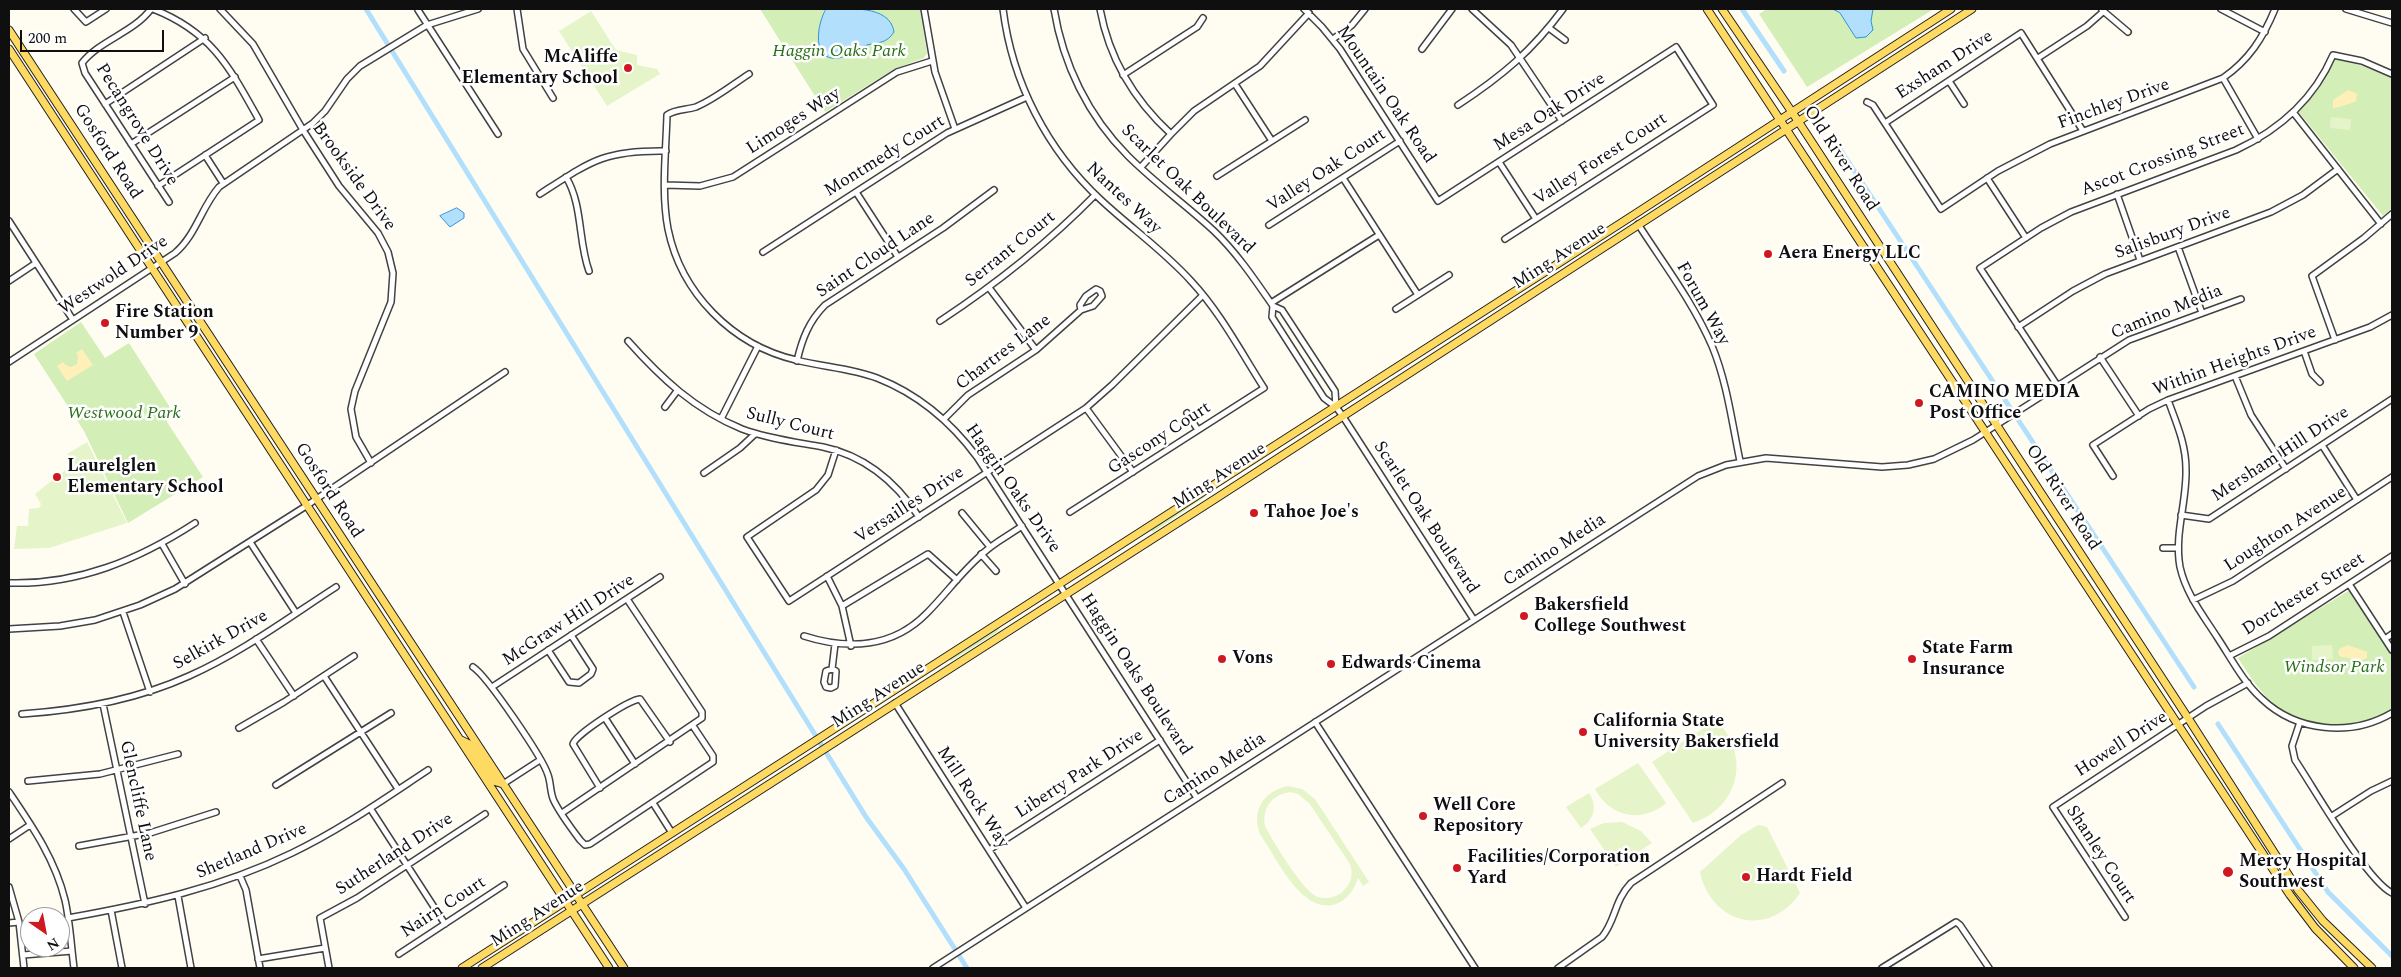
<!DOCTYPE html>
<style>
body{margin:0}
#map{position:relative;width:2401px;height:977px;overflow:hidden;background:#fffdf2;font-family:Spectral,serif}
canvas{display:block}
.frame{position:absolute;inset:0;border:10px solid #0f0f0f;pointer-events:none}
.north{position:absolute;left:20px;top:907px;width:50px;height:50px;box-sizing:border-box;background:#fff;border:1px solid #9f9f9f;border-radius:50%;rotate:147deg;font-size:14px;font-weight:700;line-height:20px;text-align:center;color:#0f0f0f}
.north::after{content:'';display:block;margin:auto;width:18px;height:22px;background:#ce1920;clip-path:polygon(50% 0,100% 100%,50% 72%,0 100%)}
.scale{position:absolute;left:20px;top:30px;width:144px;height:22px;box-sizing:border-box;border:2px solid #0f0f0f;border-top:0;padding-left:6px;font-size:15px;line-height:18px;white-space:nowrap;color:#0f0f0f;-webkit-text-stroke:4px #fff;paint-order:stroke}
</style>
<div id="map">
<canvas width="2401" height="977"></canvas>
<div class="frame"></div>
<div class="north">N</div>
<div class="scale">200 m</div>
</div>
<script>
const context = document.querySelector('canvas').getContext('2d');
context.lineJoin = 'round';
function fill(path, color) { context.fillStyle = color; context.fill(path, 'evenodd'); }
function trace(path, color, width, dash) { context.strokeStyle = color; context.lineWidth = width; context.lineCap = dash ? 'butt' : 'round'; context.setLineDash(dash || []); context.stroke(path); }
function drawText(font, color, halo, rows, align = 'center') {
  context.font = font + ' Spectral,serif'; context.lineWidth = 5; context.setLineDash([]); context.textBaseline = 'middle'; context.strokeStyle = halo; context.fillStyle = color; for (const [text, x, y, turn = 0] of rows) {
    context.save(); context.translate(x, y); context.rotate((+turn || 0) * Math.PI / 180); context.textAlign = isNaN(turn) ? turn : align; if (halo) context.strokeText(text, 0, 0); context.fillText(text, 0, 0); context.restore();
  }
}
fill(new Path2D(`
 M 760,9 L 920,9 L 927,53 L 924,58 L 894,69 L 825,112 Z
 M 1767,9 L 1934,9 L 1807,87 L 1759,14 Z
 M 2335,58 L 2360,65 L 2392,78 L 2392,208 L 2383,216 L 2298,111 Z
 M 81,322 L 105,358 L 129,343 L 171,409 L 167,422 L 203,477 L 128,523 L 84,431 L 34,354 Z
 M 1206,496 L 1153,532 L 1150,529 L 1199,498 Z
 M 2350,590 L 2392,654 L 2392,710 C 2361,730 2310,731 2279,708 C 2261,694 2250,677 2238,658 Z
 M 1002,623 L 997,632 L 951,661 L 949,658 Z`), '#d3eeb7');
fill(new Path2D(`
 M 2348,90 L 2357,94 L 2356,101 C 2353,103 2336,108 2333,108 L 2333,100 Z
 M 82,349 L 93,365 L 67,381 L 57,366 L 63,362 L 66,365 L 71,367 L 77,364 L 78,356 L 76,353 Z
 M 2348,645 L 2367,652 L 2367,658 L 2363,660 L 2341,657 L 2338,654 L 2339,649 Z`), '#fff0ba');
fill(new Path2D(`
 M 591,11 L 616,50 L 637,55 L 637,65 L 657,69 L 660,74 L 607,106 L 559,31 Z
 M 2331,117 L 2351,119 L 2350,130 L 2330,128 Z
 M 87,442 L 127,523 L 49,548 L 14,549 L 17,526 L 28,526 L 29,509 L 39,508 L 41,504 L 35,494 L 73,464 L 67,454 Z
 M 2332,645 L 2333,659 L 2312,660 L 2312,646 Z
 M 1716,720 C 1751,755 1740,807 1693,823 L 1652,762 Z
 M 1638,763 L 1666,803 C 1642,824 1610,817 1595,789 Z
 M 1288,786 L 1302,789 L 1315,799 L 1369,882 L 1363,886 L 1358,878 C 1354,890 1348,899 1336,904 C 1302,916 1276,857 1260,834 C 1251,810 1264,791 1288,786 ZM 1290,792 L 1298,794 L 1309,803 L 1350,864 C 1353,873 1352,882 1345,889 C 1338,898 1324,901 1314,895 C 1302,888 1271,839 1265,826 C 1262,807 1272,795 1290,792 Z
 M 1589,793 C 1598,806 1594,820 1581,828 L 1566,807 Z
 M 1622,822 L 1641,831 L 1652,843 L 1616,867 L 1590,829 L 1604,823 Z
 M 1758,825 L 1767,827 L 1800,893 C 1769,939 1711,924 1700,872 L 1741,835 Z`), '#e5f4c9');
const water = new Path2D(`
 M 826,9 C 847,9 890,4 894,32 C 886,44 879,42 867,45 C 857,48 848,57 838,58 C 811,62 817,23 826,9 Z
 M 1833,9 L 1873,9 L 1871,21 L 1873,30 L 1866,37 L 1856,38 L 1840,13 Z
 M 457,208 L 464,213 L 464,218 L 450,227 L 440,216 Z`);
fill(water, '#b1dffc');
trace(water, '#3095da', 1);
trace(new Path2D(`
 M 366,9 L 866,817 L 904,869 L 967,968
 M 1742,9 L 1784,71
 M 1832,137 L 2194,687
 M 2218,724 L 2328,892 L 2392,956`), '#b1dffc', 5);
const minor = new Path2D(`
 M 74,9 L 86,22 L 106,9
 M 151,9 C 133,33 100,40 82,63 L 85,73 L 169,202
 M 153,9 C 212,32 230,68 259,120 L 158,186
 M 220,9 L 253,44 L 303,130 L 339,186 L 378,233 L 388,252 L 393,273 L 391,302 L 355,391 L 351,409 L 356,437 L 371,463
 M 517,9 L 523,49 L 553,98
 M 924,9 L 935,72 L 955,129
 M 1003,9 C 1012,82 1047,150 1101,200 C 1131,228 1164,251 1191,281 C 1220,312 1241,352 1264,388 L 1070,512
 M 1054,9 C 1063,64 1088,116 1128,156 C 1155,183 1186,205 1214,231 C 1237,253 1255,280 1273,306 L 1282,310 L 1335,391 L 1336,407
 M 1100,9 C 1109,58 1134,100 1171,134
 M 1304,9 L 1322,27 L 1340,49 L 1438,201 L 1676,47 L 1713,105 L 1505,239
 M 1472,9 L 1511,45 L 1562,121
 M 2221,9 L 2265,32
 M 2346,9 L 2392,23
 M 418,10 L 498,134
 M 2102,10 L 2128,32
 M 1549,28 L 1565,40
 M 1333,39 L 1352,25 L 1365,9
 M 1422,49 L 1452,9
 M 2038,58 L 2087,26 L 2104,11
 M 749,74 C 732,85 715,99 696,107 C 686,110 675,109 667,115 C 666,152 661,192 668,229 C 681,293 732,345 796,360 C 823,367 851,368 877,378 C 918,394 951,422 977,457 L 1197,798
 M 1123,75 L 1197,27 L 1203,18
 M 2223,78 L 2258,139
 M 1949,81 L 1964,104
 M 1235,84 L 1272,141
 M 1867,102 L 1873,105 L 1941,209 L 1998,171 L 2050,144 L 2223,78 C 2249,60 2263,38 2275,9
 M 105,104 L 205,38
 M 1458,105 C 1502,76 1532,51 1563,9
 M 2293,112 L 2381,224
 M 1885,123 L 2021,33 L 2083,131
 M 131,144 L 235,77
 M 205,155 L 223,183
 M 1499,162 L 1536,219
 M 1141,167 L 1171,134 L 1194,111 L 1260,66 L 1309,13
 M 1217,176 L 1305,120
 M 566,177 C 583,205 578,241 589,271
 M 1343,178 L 1418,295
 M 1987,178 L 2026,238
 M 665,185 L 700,186 L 733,177 L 897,72 L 932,61
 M 856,192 L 898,257
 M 540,194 C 591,161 604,150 666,151
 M 2117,194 L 2140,260
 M 9,221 L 73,320
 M 1638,224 C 1663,263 1693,302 1712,346 C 1727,382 1732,423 1740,461
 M 1269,225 L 1400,141
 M 2178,247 L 2202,313
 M 763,252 L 947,133 L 1027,97
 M 9,281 L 36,263
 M 990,289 L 1036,350
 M 1271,303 L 1379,235
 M 1273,306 L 1272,317 L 1324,398 L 1336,407 L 1342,415 L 1474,620
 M 1396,309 L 1449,275
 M 940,321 C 996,284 1048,243 1095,195
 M 2018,327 L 2073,291 L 2105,274 L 2271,212 L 2303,195 L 2338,169
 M 2335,340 L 2312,276 L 2364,238 L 2392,214
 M 628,341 C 661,378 695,410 742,429 C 769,439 796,442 823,447 C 866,456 896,482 919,517
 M 2304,351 L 2312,374 L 2320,382
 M 2100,357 L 2139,416
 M 797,361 C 802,339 809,321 825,305 L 943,228 L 994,190
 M 9,362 L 175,253 C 196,235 201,208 219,187 L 313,123 L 325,111 L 347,79 L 360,66 L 427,25 L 478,9
 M 2235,376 L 2251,415 L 2286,469
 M 2057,385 L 1980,268 L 2041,228 L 2071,212 L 2236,150 C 2279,130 2314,99 2333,55 L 2362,61 L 2392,74
 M 2168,400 C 2176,422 2186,444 2186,469 C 2187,502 2174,534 2180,567 C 2186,594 2203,615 2217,637 C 2231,658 2243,682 2262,699 C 2297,732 2351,737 2392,713
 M 665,407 L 677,391
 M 1086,408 L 1133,472
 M 1187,413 L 1198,430
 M 721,419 L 758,346
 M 944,419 L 968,395 L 1036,350 L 1081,310 L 1093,306 L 1102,296 L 1100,291 L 1096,289 L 1086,296 L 1080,305 L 1081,310
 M 2322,445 L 2357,500
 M 836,450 L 828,475 L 816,490 L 747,537 L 789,601 L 1086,408 L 1112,385 L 1203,295
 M 704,473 L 740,448 L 755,434
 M 2113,476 L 2093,445 L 2149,409 L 2168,400 L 2370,327 L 2392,315
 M 962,513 L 990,547
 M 2181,515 L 2209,519 L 2392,399
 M 250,542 L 296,613
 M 162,544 L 185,584
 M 2163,548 L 2178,548
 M 981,554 L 996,571
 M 827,576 L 842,606 L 851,646
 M 9,583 C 78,585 138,560 195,523
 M 2349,584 L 2392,650
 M 2193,600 L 2233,581 L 2392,477
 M 842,606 L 928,554 L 957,580
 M 123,612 L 150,692
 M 9,629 L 60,626 L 95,620 L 140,605 L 175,589 L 306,506 L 505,372
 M 804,636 C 848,650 893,648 927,613 C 945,595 960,574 979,557 C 991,544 1008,536 1022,526
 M 256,639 L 294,696
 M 2385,639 L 2392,634
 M 548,650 L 569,682 L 579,683 L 591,674 L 593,669 L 571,635
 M 2229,656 L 2269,636 L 2392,556
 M 473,667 C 487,676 543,758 548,775 C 551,783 550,793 554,801 C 561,815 571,828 580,840 L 585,845 L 590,844 L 713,762 L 713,756 L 693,726
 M 832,669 L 836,671 L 835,686 L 831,688 L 826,687 L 824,682 L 826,671 L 832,669 L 835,644
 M 324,676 L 398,789
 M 492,687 L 660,577
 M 895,703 L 1026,908
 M 103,704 L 145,904
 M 22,714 C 80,710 136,700 189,676 C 241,653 288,618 336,587
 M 605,718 L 635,764
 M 1315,722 L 1475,968
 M 2300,722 L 2292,746 L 2295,760 C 2314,788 2366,880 2392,893
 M 239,728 L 284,702 L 354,656
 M 28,781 L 100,774 L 178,754
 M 503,784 L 540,760
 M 276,785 L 391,713
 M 600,788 L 573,744 C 576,734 629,700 640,699 L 670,742
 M 9,792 C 32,826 55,859 65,900 C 70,922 71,945 74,968
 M 653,803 L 672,833
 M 370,808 L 445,924
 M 562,813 L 702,718 L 702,712 L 627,599
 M 2332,816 L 2371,791 L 2392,781
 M 9,839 L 30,825
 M 79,846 L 150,833 L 216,812
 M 989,850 L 1160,740
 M 240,876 L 246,890 L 260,968
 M 9,887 L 19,922 L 24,968
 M 178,896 L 191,968
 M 111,910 L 122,968
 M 2125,917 L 2053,807 L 2206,706 L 2248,683
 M 68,918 C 146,904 220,888 292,853 C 340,830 384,799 428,770
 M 9,923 L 19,922
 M 399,954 L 504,885
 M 23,955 L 72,951
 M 258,959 L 325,948
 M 329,968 L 320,918 L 357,898 L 485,814
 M 933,968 L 1698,476 L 1726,465 L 1766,458 L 1882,467 L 1908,465 L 1934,459 L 1973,440 L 2129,340 L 2241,299
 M 1558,968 L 1602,937 C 1616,920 1614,901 1631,883 L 1782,783
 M 1882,968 L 1956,922 L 1960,925 L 1989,968`);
const major = new Path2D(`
 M 1707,9 L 2290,895 L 2315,928 L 2354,968
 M 1722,9 L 1798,121 L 2188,718 L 2298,890 L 2323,921 L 2372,968
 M 9,30 L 624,968
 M 9,49 L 609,968
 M 461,740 L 469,744 L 493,781 L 503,784
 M 462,968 L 1632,216 L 1951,9
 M 482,968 L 1215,499 L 1972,9`);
trace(minor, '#424242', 8);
trace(major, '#202020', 9);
trace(minor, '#fff', 5);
trace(major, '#ffda62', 7);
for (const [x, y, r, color] of [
 [628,68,5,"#ce1920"],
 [1768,254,5,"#ce1920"],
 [105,323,5,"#ce1920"],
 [1919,403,5,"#ce1920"],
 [57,477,5,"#ce1920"],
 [1254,513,5,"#ce1920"],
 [1524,616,5,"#ce1920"],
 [1222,659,5,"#ce1920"],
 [1912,659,5,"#ce1920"],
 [1331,664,5,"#ce1920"],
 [1583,732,5,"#ce1920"],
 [1423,816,5,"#ce1920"],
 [1457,868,5,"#ce1920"],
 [2228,872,6,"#ce1920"],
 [1746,877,5,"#ce1920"]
]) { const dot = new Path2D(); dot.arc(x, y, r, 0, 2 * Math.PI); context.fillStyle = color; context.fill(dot); trace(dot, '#fff', 2); }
drawText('italic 18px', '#296f18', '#fff', [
 ["Haggin Oaks Park",839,52],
 ["Westwood Park",124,414],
 ["Windsor Park",2334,668]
]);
drawText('bold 18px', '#0f0f0f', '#fff', [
 ["McAliffe",618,58,"right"],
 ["Elementary School",618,79,"right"],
 ["Aera Energy LLC",1778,254],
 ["Fire Station",115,313],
 ["Number 9",115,334],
 ["CAMINO MEDIA",1929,393],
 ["Post Office",1929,414],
 ["Laurelglen",67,467],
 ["Elementary School",67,488],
 ["Tahoe Joe's",1264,513],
 ["Bakersfield",1534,606],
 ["College Southwest",1534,627],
 ["State Farm",1922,649],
 ["Insurance",1922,670],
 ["Vons",1232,659],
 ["Edwards Cinema",1341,664],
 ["California State",1593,722],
 ["University Bakersfield",1593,743],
 ["Well Core",1433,806],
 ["Repository",1433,827],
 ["Facilities/Corporation",1467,858],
 ["Yard",1467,879],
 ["Mercy Hospital",2239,862],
 ["Southwest",2239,883],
 ["Hardt Field",1756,877]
], 'left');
drawText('18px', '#0f0f0f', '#fff', [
 ["Exsham Drive",1945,66,-33],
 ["Mountain Oak Road",1385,95,56],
 ["Finchley Drive",2114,105,-20],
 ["Mesa Oak Drive",1550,113,-33],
 ["Limoges Way",794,122,-33],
 ["Pecangrove Drive",136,125,58],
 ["Gosford Road",107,152,57],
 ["Montmedy Court",885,157,-32],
 ["Old River Road",1840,159,57],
 ["Valley Forest Court",1601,160,-33],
 ["Ascot Crossing Street",2163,161,-21],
 ["Valley Oak Court",1327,171,-33],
 ["Brookside Drive",353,177,54],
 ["Scarlet Oak Boulevard",1187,190,44],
 ["Nantes Way",1123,199,43],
 ["Salisbury Drive",2173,234,-20],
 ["Serrant Court",1011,250,-39],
 ["Saint Cloud Lane",876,256,-34],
 ["Ming Avenue",1560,257,-33],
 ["Westwold Drive",114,276,-34],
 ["Forum Way",1702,304,61],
 ["Camino Media",2167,313,-22],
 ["Chartres Lane",1004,353,-37],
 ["Within Heights Drive",2235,362,-20],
 ["Sully Court",790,425,14],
 ["Gascony Court",1160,439,-33],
 ["Mersham Hill Drive",2281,455,-33],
 ["Ming Avenue",1220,477,-33],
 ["Haggin Oaks Drive",1012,489,55],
 ["Gosford Road",328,491,57],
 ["Old River Road",2062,498,57],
 ["Versailles Drive",910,506,-33],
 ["Scarlet Oak Boulevard",1425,518,57],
 ["Loughton Avenue",2286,530,-33],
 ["Camino Media",1555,551,-33],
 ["Dorchester Street",2304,595,-32],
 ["McGraw Hill Drive",569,621,-33],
 ["Selkirk Drive",221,641,-29],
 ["Haggin Oaks Boulevard",1135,675,57],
 ["Ming Avenue",879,696,-33],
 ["Howell Drive",2122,745,-33],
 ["Camino Media",1215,770,-33],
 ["Liberty Park Drive",1080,775,-33],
 ["Mill Rock Way",972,798,57],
 ["Glencliffe Lane",137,801,78],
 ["Shetland Drive",252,852,-23],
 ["Sutherland Drive",395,855,-33],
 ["Shanley Court",2100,855,57],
 ["Nairn Court",444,908,-33],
 ["Ming Avenue",538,915,-33]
]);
</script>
